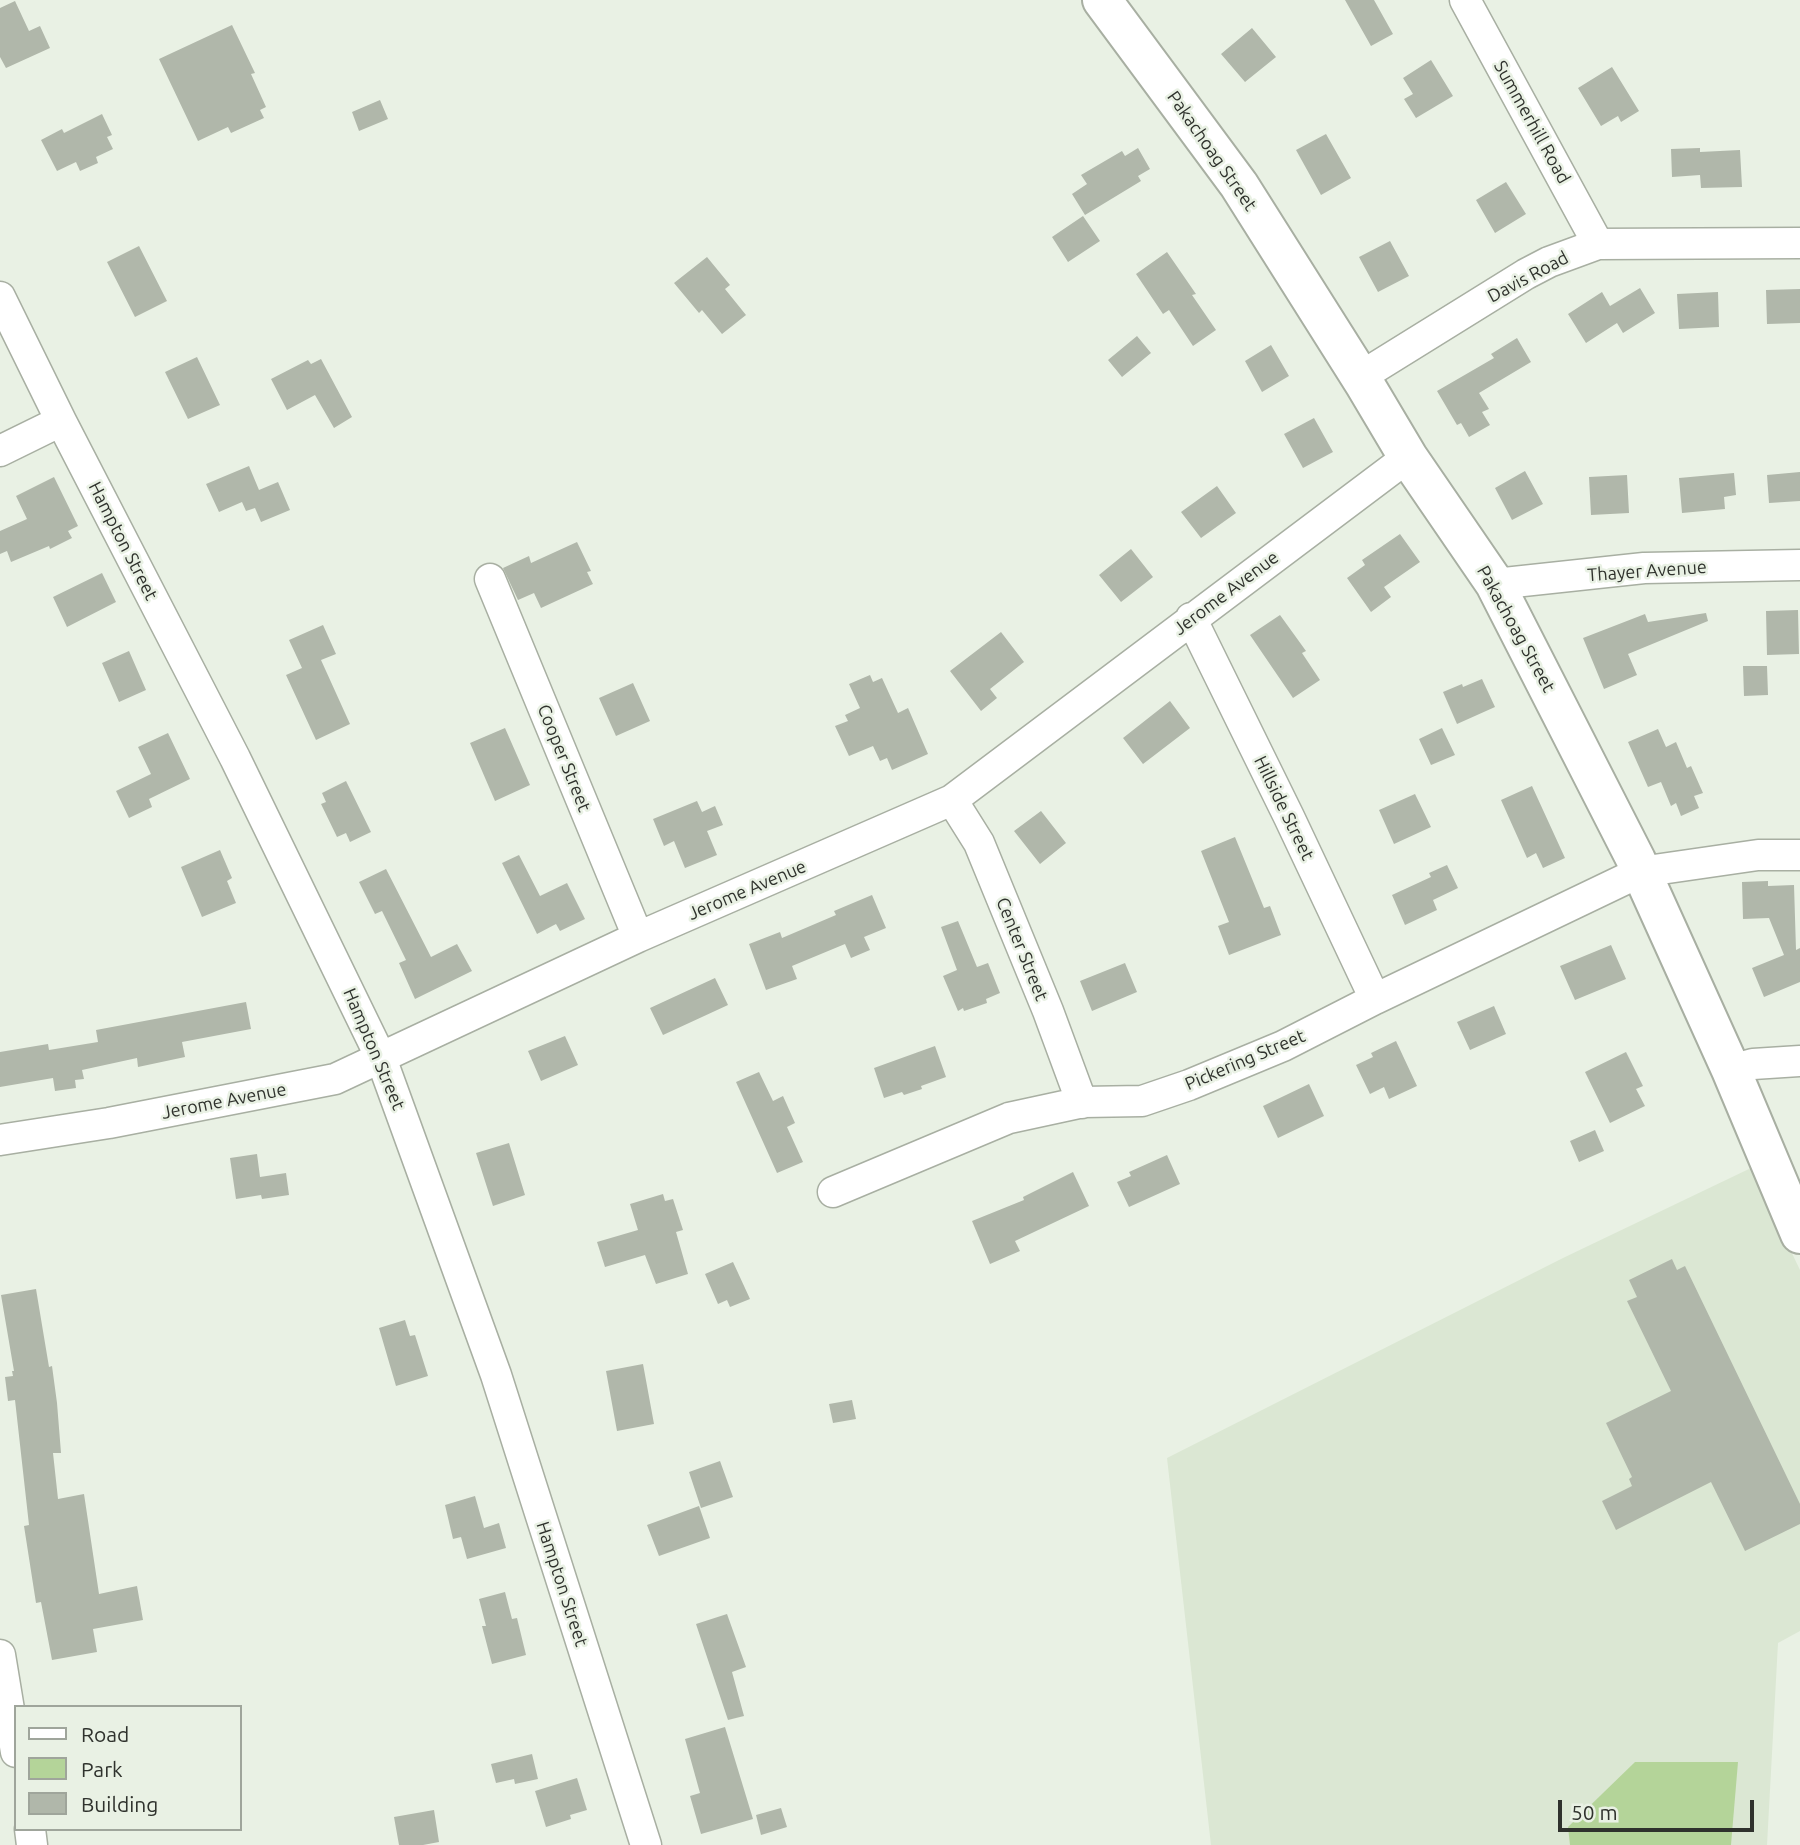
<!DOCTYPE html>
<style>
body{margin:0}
#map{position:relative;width:1800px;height:1845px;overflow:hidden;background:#e9f1e4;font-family:Ubuntu,sans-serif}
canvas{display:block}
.legend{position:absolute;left:14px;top:1705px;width:228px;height:126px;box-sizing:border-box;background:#e9f1e4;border:2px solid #9fa59b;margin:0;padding:9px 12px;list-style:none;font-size:21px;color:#2f322d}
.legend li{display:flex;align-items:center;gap:14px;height:35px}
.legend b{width:35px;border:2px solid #9fa59b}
.scale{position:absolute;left:1558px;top:1800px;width:196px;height:32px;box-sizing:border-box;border:4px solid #2f322d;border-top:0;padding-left:9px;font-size:21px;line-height:24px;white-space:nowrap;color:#2f322d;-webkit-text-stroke:5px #e9f1e4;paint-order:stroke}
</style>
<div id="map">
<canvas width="1800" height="1845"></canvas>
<ul class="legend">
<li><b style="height:9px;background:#fff"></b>Road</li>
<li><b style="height:19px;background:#b4d499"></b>Park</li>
<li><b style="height:19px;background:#b0b7aa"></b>Building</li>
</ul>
<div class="scale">50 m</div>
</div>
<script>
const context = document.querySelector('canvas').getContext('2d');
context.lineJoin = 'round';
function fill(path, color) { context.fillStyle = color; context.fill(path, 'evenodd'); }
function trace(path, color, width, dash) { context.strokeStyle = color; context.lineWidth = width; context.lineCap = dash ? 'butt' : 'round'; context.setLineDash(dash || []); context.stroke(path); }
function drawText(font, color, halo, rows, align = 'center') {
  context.font = font + ' Ubuntu,sans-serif'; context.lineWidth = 5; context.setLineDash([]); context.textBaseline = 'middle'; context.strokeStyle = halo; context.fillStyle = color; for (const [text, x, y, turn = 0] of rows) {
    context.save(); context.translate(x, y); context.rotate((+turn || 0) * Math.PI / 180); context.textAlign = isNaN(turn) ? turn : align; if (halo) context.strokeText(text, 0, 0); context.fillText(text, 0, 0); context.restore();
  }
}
fill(new Path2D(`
 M 1751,1168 L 1800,1270 L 1800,1631 L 1778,1643 L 1767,1845 L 1211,1845 L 1167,1458 L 1563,1258 Z`), '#dbe7d3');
fill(new Path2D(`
 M 1635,1762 L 1738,1762 L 1731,1845 L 1570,1845 L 1568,1827 Z`), '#b4d499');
fill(new Path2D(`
 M 1345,0 L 1374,0 L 1393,34 L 1371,46 Z
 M 15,1 L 29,31 L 40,26 L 50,48 L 6,68 L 0,57 L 0,8 Z
 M 232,25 L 255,73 L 251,74 L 266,107 L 260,110 L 264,118 L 231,133 L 228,127 L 198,141 L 159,59 Z
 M 1252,28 L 1276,57 L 1245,82 L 1221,54 Z
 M 1431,60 L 1453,96 L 1416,118 L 1404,99 L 1413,94 L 1403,78 Z
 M 1612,67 L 1639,111 L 1621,122 L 1618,116 L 1601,126 L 1578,88 Z
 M 380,100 L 388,119 L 359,131 L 352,112 Z
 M 102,114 L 112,135 L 107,137 L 113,149 L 96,157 L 98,163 L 80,171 L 76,162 L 57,171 L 41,140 L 62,129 L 64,133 Z
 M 1326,134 L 1351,178 L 1321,195 L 1296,150 Z
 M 1138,148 L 1150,169 L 1138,176 L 1141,181 L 1085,215 L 1072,194 L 1087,184 L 1081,175 L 1122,151 L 1125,156 Z
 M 1700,148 L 1700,152 L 1740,150 L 1742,187 L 1701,188 L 1700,175 L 1672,177 L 1671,149 Z
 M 1506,182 L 1526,214 L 1495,233 L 1476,200 Z
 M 1083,216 L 1100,241 L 1068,262 L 1052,237 Z
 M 1390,241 L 1409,276 L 1378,292 L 1359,257 Z
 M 139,246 L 167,301 L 135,317 L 107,262 Z
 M 1167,252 L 1196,294 L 1192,295 L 1216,330 L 1193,346 L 1169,310 L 1163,314 L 1136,274 Z
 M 707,257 L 730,285 L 725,289 L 746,315 L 722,334 L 702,310 L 699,313 L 674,283 Z
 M 1640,288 L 1655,313 L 1623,333 L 1617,323 L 1586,343 L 1568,314 L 1602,292 L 1610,306 Z
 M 1800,289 L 1800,323 L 1767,324 L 1766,290 Z
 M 1718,292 L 1719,327 L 1679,329 L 1677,294 Z
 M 1137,336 L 1151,353 L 1122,377 L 1108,360 Z
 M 1517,338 L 1531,362 L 1479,393 L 1489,409 L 1482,412 L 1490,425 L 1469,437 L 1461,423 L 1457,425 L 1437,391 L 1494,358 L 1491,354 Z
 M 1271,345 L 1289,376 L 1262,392 L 1245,361 Z
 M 197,357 L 220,405 L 188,419 L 165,372 Z
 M 321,359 L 352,417 L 334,428 L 315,395 L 287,410 L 271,379 L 308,360 L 311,364 Z
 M 1314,418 L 1333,452 L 1303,468 L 1284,434 Z
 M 249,466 L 259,490 L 278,482 L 290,510 L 261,522 L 255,508 L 246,511 L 242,502 L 219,512 L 206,484 Z
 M 1525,471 L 1543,504 L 1512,520 L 1495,488 Z
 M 1800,472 L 1800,501 L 1769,503 L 1767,475 Z
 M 1734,473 L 1736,495 L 1724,497 L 1725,509 L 1682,513 L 1679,478 Z
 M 1627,475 L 1629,513 L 1591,515 L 1589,477 Z
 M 54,477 L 78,526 L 68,531 L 72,538 L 50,549 L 49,546 L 11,562 L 7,551 L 0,554 L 0,531 L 27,519 L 16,496 Z
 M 1217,486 L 1236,513 L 1201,538 L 1181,512 Z
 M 1400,534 L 1420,562 L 1384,587 L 1391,597 L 1371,612 L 1347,578 L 1365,565 L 1362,560 Z
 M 577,542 L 591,571 L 587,572 L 593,584 L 541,608 L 534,593 L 518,600 L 503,568 L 529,556 L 531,563 Z
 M 1131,549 L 1153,577 L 1121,602 L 1099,575 Z
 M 102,573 L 116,602 L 67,627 L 53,597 Z
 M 1798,610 L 1799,654 L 1767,655 L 1766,611 Z
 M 1706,613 L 1708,621 L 1628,654 L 1637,675 L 1604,689 L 1583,638 L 1645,614 L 1648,622 Z
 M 1280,615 L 1306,651 L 1302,653 L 1320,680 L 1293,698 L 1250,635 Z
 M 323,625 L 336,654 L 321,660 L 350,724 L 316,740 L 286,675 L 302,668 L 289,640 Z
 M 1001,632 L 1024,662 L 990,689 L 997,698 L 981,711 L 950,671 Z
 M 129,651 L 146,690 L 119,702 L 102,663 Z
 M 1743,666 L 1767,666 L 1768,695 L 1744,696 Z
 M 870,675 L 873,682 L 882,678 L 898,713 L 908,708 L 928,754 L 892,770 L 887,758 L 880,761 L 873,746 L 849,756 L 835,726 L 848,721 L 845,715 L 860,708 L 849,684 Z
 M 1482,679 L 1495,707 L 1457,724 L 1443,692 L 1462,684 L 1463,687 Z
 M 633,683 L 650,721 L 616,736 L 599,698 Z
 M 1170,701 L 1190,728 L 1143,764 L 1123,738 Z
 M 505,728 L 530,785 L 495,801 L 470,743 Z
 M 1442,728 L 1455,755 L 1431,765 L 1419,739 Z
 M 1658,729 L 1666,747 L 1676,742 L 1687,768 L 1691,766 L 1703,793 L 1694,796 L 1699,808 L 1681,816 L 1676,803 L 1671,806 L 1661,782 L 1648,787 L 1628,742 Z
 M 168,733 L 190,779 L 149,799 L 152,807 L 129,818 L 116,791 L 151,774 L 138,747 Z
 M 346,781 L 371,832 L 350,842 L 346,833 L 337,837 L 321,804 L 326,802 L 322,793 Z
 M 1532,786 L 1565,858 L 1543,868 L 1536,853 L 1527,858 L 1501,800 Z
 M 1415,794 L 1431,827 L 1394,844 L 1379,810 Z
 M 697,801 L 702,812 L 715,806 L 723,825 L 707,831 L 717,855 L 685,868 L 674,841 L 664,846 L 653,819 Z
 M 1041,811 L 1066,843 L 1040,864 L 1014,831 Z
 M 1235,837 L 1264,908 L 1270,906 L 1281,935 L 1229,955 L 1218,926 L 1229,922 L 1201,851 Z
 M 220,850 L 232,878 L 227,881 L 236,903 L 202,917 L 181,867 Z
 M 519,855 L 540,896 L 567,883 L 585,919 L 560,931 L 556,924 L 537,934 L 502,863 Z
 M 1447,865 L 1458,888 L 1433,900 L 1437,910 L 1405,925 L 1392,895 L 1431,877 L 1429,873 Z
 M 386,869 L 431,957 L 457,944 L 472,971 L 415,999 L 399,963 L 406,960 L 382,911 L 375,914 L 359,882 Z
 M 1768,881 L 1768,886 L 1794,885 L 1796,950 L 1800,948 L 1800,982 L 1764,997 L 1752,968 L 1784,955 L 1769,918 L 1743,919 L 1742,882 Z
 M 872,895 L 886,928 L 864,937 L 870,950 L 851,958 L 845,944 L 792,966 L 797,979 L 766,990 L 749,944 L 780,932 L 782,938 L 836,915 L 834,911 Z
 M 958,921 L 977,967 L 988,963 L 1000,993 L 986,999 L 987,1003 L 964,1011 L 963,1008 L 958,1011 L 943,976 L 957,970 L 941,927 Z
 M 1611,945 L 1626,979 L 1575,1000 L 1560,966 Z
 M 1125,963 L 1137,992 L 1092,1011 L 1080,981 Z
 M 715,978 L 728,1005 L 663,1035 L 650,1008 Z
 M 246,1002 L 251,1029 L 182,1042 L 185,1057 L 138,1067 L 137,1058 L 82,1070 L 84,1079 L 75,1080 L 76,1088 L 55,1091 L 53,1078 L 0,1087 L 0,1052 L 48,1044 L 49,1050 L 98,1042 L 96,1030 Z
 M 1494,1006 L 1506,1034 L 1470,1050 L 1457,1022 Z
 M 565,1036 L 578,1065 L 541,1081 L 528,1051 Z
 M 1396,1041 L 1417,1086 L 1389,1099 L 1384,1087 L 1370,1094 L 1356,1065 L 1373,1057 L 1371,1053 Z
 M 935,1046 L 946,1077 L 921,1086 L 922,1089 L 904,1095 L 902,1092 L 884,1098 L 874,1068 Z
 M 1626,1052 L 1643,1086 L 1636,1089 L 1645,1106 L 1610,1123 L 1585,1072 Z
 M 759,1072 L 773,1101 L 783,1096 L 795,1123 L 787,1127 L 803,1162 L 777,1173 L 736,1082 Z
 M 1309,1084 L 1324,1116 L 1278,1138 L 1263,1106 Z
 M 1595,1130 L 1604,1151 L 1579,1162 L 1570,1141 Z
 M 509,1143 L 525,1195 L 493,1206 L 476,1153 Z
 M 257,1154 L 260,1177 L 286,1173 L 289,1195 L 262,1199 L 261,1195 L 236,1199 L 230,1158 Z
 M 1167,1155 L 1180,1184 L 1129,1207 L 1117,1182 L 1131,1176 L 1129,1172 Z
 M 1073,1172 L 1089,1206 L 1015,1241 L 1020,1251 L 990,1264 L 972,1221 L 1024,1200 L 1023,1197 Z
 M 663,1194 L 665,1201 L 673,1199 L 683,1230 L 676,1232 L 688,1274 L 656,1284 L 645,1255 L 605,1267 L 597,1242 L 638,1230 L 630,1204 Z
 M 1672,1259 L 1677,1270 L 1685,1266 L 1800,1504 L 1800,1524 L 1745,1551 L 1711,1482 L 1616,1530 L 1602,1501 L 1632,1486 L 1629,1479 L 1632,1477 L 1606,1423 L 1671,1391 L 1627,1301 L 1637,1297 L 1629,1280 Z
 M 733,1262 L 750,1299 L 730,1307 L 727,1300 L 718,1304 L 705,1274 Z
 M 36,1289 L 49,1367 L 52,1366 L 57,1403 L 61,1453 L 53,1453 L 58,1499 L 84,1494 L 99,1594 L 137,1586 L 143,1620 L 93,1629 L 97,1652 L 52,1660 L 41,1602 L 36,1603 L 24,1526 L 29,1525 L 15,1400 L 8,1401 L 5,1377 L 13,1376 L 12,1371 L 14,1371 L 1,1295 Z
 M 405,1320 L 410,1336 L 415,1335 L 428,1376 L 396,1386 L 379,1328 Z
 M 643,1364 L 654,1424 L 617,1431 L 606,1371 Z
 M 852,1400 L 856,1419 L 833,1423 L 829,1404 Z
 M 720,1461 L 733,1497 L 701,1508 L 689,1472 Z
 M 475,1496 L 484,1528 L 499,1523 L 506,1548 L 467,1559 L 461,1537 L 453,1539 L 445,1505 Z
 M 699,1506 L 710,1538 L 659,1556 L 647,1525 Z
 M 505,1592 L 512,1619 L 517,1618 L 526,1655 L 492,1664 L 482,1626 L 486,1626 L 479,1599 Z
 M 727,1614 L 746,1667 L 732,1672 L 744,1716 L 728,1720 L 696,1624 Z
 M 725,1727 L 753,1819 L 701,1834 L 690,1796 L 700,1793 L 685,1739 Z
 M 532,1754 L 538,1779 L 515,1784 L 514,1779 L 496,1783 L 491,1764 Z
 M 577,1778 L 587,1810 L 570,1815 L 571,1819 L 546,1827 L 535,1791 Z
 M 781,1808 L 787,1827 L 761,1835 L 756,1815 Z
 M 434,1810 L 439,1842 L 423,1845 L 399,1845 L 394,1817 Z`), '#b0b7aa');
const street = new Path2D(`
 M 1465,0 L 1598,244
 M 0,297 L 61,421 L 235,758 L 381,1058 L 496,1375 L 646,1845
 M 1360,377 L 1526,274 L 1549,262 L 1598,244 L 1800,243
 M 0,451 L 61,421
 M 490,579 L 638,937
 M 1495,584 L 1644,568 L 1800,565
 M 1191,618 L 1289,817 L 1375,999
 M 952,800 L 979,843 L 1048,1011 L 1082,1103
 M 1731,1070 L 1753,1064 L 1800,1061
 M 0,1140 L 109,1123 L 335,1079 L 638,937 L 952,800 L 1408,457
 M 833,1192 L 1009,1118 L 1083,1102 L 1142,1101 L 1189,1085 L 1283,1046 L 1375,999 L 1640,872 L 1758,855 L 1800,855
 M 0,1655 L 16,1752
 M 30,1829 L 32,1845`);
const secondary = new Path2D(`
 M 1102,0 L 1239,185 L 1364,383 L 1408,457 L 1495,584 L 1636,860 L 1731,1070 L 1800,1234`);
trace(street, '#a8afa2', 33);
trace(secondary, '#a8afa2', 42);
trace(street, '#fff', 30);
trace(secondary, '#fff', 38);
drawText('18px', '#2f322d', '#e9f1e4', [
 ["Summerhill Road",1532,122,61],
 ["Pakachoag Street",1212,151,55],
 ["Davis Road",1528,277,-28],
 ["Hampton Street",123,541,63],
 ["Thayer Avenue",1647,571,-4],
 ["Jerome Avenue",1226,593,-37],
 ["Pakachoag Street",1516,629,61],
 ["Cooper Street",564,758,68],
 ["Hillside Street",1284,808,64],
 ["Jerome Avenue",747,890,-23],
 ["Center Street",1022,949,68],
 ["Hampton Street",374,1049,67],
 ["Pickering Street",1245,1060,-23],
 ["Jerome Avenue",224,1101,-11],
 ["Hampton Street",562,1584,72]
]);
</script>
